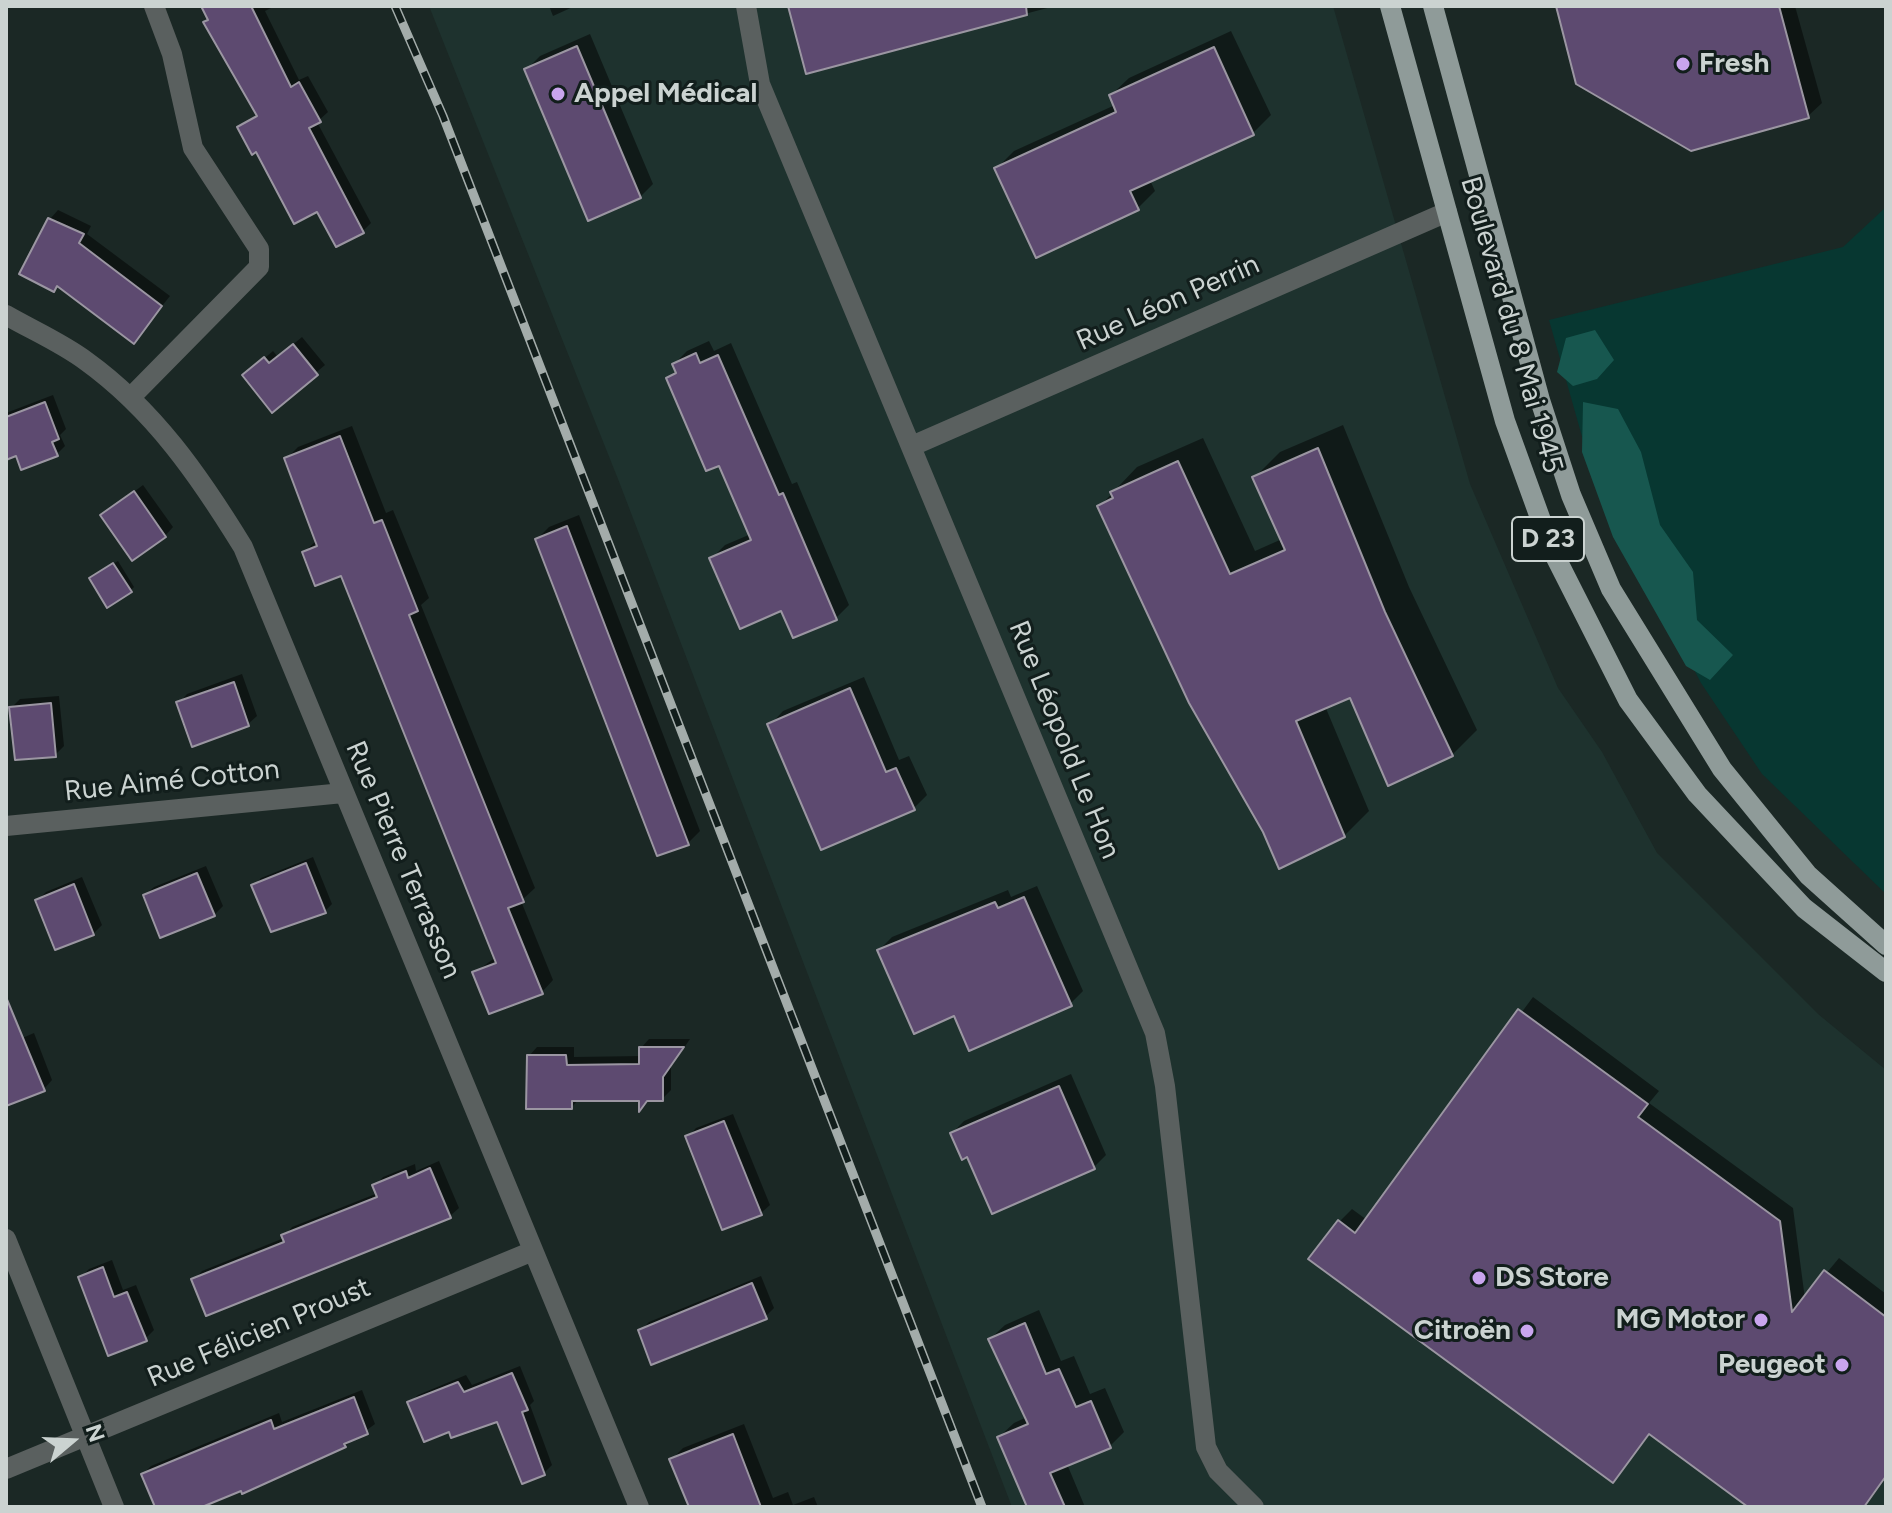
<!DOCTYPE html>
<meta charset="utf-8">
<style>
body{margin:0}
#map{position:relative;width:1892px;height:1513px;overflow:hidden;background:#1b2825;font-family:Figtree,sans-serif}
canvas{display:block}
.frame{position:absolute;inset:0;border:8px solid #cbd3d1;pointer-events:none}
.north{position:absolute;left:32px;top:1401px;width:80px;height:80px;-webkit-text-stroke:6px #121e1c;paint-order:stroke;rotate:71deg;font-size:22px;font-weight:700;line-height:32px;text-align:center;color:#cbd3d1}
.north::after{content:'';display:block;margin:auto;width:28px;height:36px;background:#cbd3d1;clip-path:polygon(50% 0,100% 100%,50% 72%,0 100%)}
</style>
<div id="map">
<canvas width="1892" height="1513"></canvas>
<div class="frame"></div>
<div class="north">N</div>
</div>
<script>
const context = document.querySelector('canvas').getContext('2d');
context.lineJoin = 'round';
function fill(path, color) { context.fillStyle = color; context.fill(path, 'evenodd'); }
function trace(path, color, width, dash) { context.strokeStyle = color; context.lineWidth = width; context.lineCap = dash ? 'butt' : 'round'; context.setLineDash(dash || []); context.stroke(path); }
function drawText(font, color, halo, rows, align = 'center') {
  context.font = font + ' Figtree,sans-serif'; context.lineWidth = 6; context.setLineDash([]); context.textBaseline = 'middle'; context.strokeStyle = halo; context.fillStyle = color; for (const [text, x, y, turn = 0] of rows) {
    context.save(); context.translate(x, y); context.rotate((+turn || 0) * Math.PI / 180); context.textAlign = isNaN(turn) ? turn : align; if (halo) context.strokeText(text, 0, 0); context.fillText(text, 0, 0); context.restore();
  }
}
fill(new Path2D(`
 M 429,6 L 1333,6 L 1470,484 L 1558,688 L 1602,752 L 1657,853 L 1818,1014 L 1886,1070 L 1886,1507 L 1012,1507 L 618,479 Z`), '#1e322e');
fill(new Path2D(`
 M 1886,207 L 1886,894 L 1762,774 L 1701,683 L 1638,563 L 1585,447 L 1549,320 L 1843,247 Z`), '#073731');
fill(new Path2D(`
 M 1595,330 L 1614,360 L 1597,379 L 1573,386 L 1557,372 L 1566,338 Z
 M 1583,402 L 1618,409 L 1641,452 L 1660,525 L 1693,572 L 1697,620 L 1733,655 L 1710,680 L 1686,666 L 1613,537 L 1582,452 Z`), '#17574f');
fill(new Path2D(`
 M 203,6 L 275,6 L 265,11 L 299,80 L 308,76 L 328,112 L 317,122 L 371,223 L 363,231 L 337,244 L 318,209 L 239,128 L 258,114 Z
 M 549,6 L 575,6 L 553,16 Z
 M 790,6 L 1055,6 L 808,71 Z
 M 1558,6 L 1795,6 L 1822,103 L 1808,116 Z
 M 1231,31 L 1271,115 L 1253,133 L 1150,180 L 1155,191 L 1138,208 L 997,168 L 1014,151 L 1115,105 L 1111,95 L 1129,78 Z
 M 590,34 L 653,184 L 640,197 L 527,69 L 540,56 Z
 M 58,210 L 91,226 L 87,234 L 170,296 L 134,341 L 59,284 L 54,290 L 50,219 Z
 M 302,337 L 325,365 L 272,410 L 253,368 L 273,351 L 278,357 Z
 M 709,341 L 714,351 L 731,343 L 792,484 L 797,482 L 849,605 L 836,618 L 782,608 L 712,558 L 725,545 L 751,534 L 720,463 L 668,379 L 676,370 L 674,364 L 687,351 Z
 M 53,395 L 66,429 L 60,435 L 65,446 L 57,454 L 17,453 L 6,457 L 6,413 Z
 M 1343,425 L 1409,587 L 1477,730 L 1452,755 L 1351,695 L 1325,706 L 1369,811 L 1344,836 L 1100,506 L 1137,467 L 1203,438 L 1255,551 L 1282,539 L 1255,477 L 1280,452 Z
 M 352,426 L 386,513 L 393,510 L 429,598 L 421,605 L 535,888 L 521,901 L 553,980 L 542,992 L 474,973 L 496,957 L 342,574 L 304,552 L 317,540 L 286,459 L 298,447 Z
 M 143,485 L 173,527 L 165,536 L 103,515 Z
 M 579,515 L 700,831 L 688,843 L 658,854 L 537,539 L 549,527 Z
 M 118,561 L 134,587 L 130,591 L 96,574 Z
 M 242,674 L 257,716 L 248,724 L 179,703 L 187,694 Z
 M 864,677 L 899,760 L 909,756 L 927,795 L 913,809 L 770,725 L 783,711 Z
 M 59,696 L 64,746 L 55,755 L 11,708 L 20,699 Z
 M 313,857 L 332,904 L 325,911 L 254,886 L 261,878 Z
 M 206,866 L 223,906 L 214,915 L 145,895 L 154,887 Z
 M 82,877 L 102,925 L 93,934 L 38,900 L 46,892 Z
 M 1037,886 L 1083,991 L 1070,1004 L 955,1014 L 879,950 L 892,937 L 1008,890 L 1011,897 Z
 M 1533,997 L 1659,1091 L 1649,1103 L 1793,1208 L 1805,1299 L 1839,1258 L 1886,1294 L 1886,1478 L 1865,1507 L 1752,1507 L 1651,1433 L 1613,1480 L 1339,1222 L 1352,1209 L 1367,1220 Z
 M 34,1033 L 52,1080 L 44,1089 L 6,1098 L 6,1045 Z
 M 649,1039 L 690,1039 L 671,1067 L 671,1090 L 662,1099 L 579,1099 L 572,1107 L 529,1056 L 537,1047 L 574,1047 L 574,1057 L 641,1056 L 641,1048 Z
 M 1071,1074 L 1106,1155 L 1094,1167 L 968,1155 L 952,1133 L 964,1121 Z
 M 733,1114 L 770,1205 L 761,1213 L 688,1137 L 696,1128 Z
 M 439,1161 L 459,1208 L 450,1216 L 194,1280 L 202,1271 L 284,1238 L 292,1227 L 378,1193 L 375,1186 L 383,1177 L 415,1164 L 416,1171 Z
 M 112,1260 L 123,1290 L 136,1285 L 154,1330 L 145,1339 L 80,1278 L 89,1269 Z
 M 761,1276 L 774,1308 L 765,1317 L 640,1331 L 649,1322 Z
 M 1039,1310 L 1061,1361 L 1074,1356 L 1090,1394 L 1105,1388 L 1124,1432 L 1110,1446 L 1067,1464 L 1085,1507 L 1029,1507 L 999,1437 L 1014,1423 L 1027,1417 L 990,1339 L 1005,1325 Z
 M 520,1366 L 534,1401 L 530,1405 L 552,1465 L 544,1473 L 498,1420 L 450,1430 L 410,1403 L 418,1395 L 466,1375 L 472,1385 Z
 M 362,1390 L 375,1424 L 345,1446 L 196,1507 L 157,1507 L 143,1474 L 151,1466 L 279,1413 L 282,1422 Z
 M 744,1424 L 773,1498 L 788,1492 L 793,1505 L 814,1497 L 818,1507 L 691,1507 L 672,1459 L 683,1448 Z`), '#0007');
const building = new Path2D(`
 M 201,6 L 251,6 L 291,87 L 299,82 L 321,122 L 309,128 L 364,233 L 336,247 L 317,212 L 294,224 L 256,152 L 252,155 L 237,127 L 257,116 L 203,22 L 208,20 Z
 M 788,6 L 1026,6 L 1027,15 L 806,74 Z
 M 1556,6 L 1779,6 L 1809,118 L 1691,151 L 1576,84 Z
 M 577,46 L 641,198 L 588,221 L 524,69 Z
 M 1214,47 L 1254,135 L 1130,191 L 1139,210 L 1036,258 L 994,168 L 1116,112 L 1109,95 Z
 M 48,218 L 84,234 L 79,243 L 162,306 L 134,344 L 57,286 L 54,292 L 19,274 Z
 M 293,344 L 318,375 L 272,413 L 242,375 L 264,357 L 269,363 Z
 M 696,353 L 700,363 L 718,355 L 779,495 L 783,493 L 837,620 L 793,638 L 781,611 L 740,629 L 709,558 L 751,540 L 719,466 L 706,471 L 666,378 L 676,373 L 672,364 Z
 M 45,402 L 59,439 L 52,442 L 58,456 L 21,470 L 16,456 L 6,460 L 6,417 Z
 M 340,436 L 374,523 L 382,520 L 418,611 L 409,615 L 524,902 L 508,908 L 543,994 L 489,1014 L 472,972 L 496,963 L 341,576 L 315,586 L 302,552 L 317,546 L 284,458 Z
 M 1318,448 L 1385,612 L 1453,756 L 1388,786 L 1350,698 L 1296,721 L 1345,837 L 1279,869 L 1263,832 L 1189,703 L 1097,506 L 1113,498 L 1110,492 L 1178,461 L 1230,574 L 1285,550 L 1252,477 Z
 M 134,491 L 166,537 L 132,561 L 100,515 Z
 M 567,526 L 689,845 L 657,856 L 535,539 Z
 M 113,563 L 132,592 L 107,608 L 89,578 Z
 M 234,682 L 249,726 L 192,747 L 176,702 Z
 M 850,688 L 886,772 L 896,768 L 915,810 L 821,850 L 767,724 Z
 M 51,703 L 56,757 L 15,760 L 9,707 Z
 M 306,863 L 326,913 L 271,932 L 251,885 Z
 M 197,873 L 215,916 L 160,938 L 143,895 Z
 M 74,884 L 94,935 L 55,950 L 35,900 Z
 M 1024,897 L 1072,1006 L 969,1051 L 954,1016 L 914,1034 L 877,950 L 995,902 L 998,908 Z
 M 6,997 L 45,1091 L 6,1106 Z
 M 1518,1009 L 1648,1104 L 1638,1117 L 1780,1221 L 1792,1312 L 1824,1270 L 1886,1317 L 1886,1476 L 1864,1507 L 1748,1507 L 1649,1434 L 1613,1483 L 1308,1259 L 1338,1220 L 1355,1233 Z
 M 639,1047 L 684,1047 L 663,1077 L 663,1101 L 647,1101 L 639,1112 L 639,1101 L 572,1101 L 572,1109 L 526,1109 L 527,1055 L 566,1055 L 567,1065 L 639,1064 Z
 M 1059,1086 L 1095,1169 L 992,1214 L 967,1157 L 962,1160 L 950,1133 Z
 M 724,1121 L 762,1215 L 722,1230 L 685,1136 Z
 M 430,1168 L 451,1218 L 206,1316 L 191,1279 L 284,1242 L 281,1235 L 377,1197 L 372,1185 L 406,1171 L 408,1178 Z
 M 103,1267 L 114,1297 L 127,1292 L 147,1341 L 108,1356 L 78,1277 Z
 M 752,1283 L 767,1319 L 651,1365 L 638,1330 Z
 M 1025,1323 L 1046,1374 L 1059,1369 L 1076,1407 L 1091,1401 L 1111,1448 L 1050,1473 L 1065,1507 L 1027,1507 L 997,1437 L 1028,1424 L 988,1339 Z
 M 512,1373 L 528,1410 L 522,1412 L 545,1475 L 522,1484 L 497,1422 L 451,1438 L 449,1432 L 424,1442 L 407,1402 L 458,1382 L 464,1392 Z
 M 354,1397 L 368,1434 L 344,1444 L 346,1447 L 242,1494 L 241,1491 L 202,1507 L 155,1507 L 141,1474 L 271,1420 L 274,1429 Z
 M 733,1434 L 761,1507 L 689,1507 L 669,1459 Z`);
fill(building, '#5d4a70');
trace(building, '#9b96a2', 2);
trace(new Path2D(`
 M 746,6 L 760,84 L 1155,1033 L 1165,1086 L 1206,1447 L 1218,1471 L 1254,1507
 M 6,315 C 32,330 62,343 86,361 C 154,410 200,477 243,547 L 639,1507
 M 130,398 L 259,267 L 259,249 L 193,148 L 172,54 L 154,6
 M 912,446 L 1447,212
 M 6,826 L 343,793
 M 6,1239 L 114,1507
 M 6,1469 L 533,1251`), '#5a605f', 20);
trace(new Path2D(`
 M 1390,6 L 1505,421 L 1551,548 L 1628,700 L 1697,794 L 1804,908 L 1886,972
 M 1433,6 L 1540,400 L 1571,495 L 1611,589 L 1722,769 L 1808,875 L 1886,945`), '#8f9b99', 20);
const rail = new Path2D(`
 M 395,6 L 443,116 L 982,1507`);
trace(rail, '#a3acaa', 9);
trace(rail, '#121e1c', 6, [18]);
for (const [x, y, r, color] of [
 [1683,64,8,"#c9a5ee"],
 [558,94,8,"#c9a5ee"],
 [1479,1278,8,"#c9a5ee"],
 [1761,1320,8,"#c9a5ee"],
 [1527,1331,8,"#c9a5ee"],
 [1842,1365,8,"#c9a5ee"]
]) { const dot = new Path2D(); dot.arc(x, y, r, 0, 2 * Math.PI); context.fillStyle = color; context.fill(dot); trace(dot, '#121e1c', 3); }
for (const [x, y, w] of [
 [1548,539,72]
]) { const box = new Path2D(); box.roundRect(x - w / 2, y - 22, w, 44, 6); context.fillStyle = '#121e1c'; context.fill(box); trace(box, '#cbd3d1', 2); }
drawText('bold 26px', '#cbd3d1', null, [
 ["D 23",1548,539]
]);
drawText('bold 28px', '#cbd3d1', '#121e1c', [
 ["Fresh",1699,64],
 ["Appel Médical",574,94],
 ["DS Store",1495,1278],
 ["MG Motor",1745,1320,"right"],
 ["Citroën",1511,1331,"right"],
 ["Peugeot",1826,1365,"right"]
], 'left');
drawText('28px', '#cbd3d1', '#121e1c', [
 ["Rue Léon Perrin",1168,303,-24],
 ["Boulevard du 8 Mai 1945",1511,325,74],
 ["Rue Léopold Le Hon",1064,740,68],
 ["Rue Aimé Cotton",172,781,-6],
 ["Rue Pierre Terrasson",403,860,67],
 ["Rue Félicien Proust",259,1333,-23]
]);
</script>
